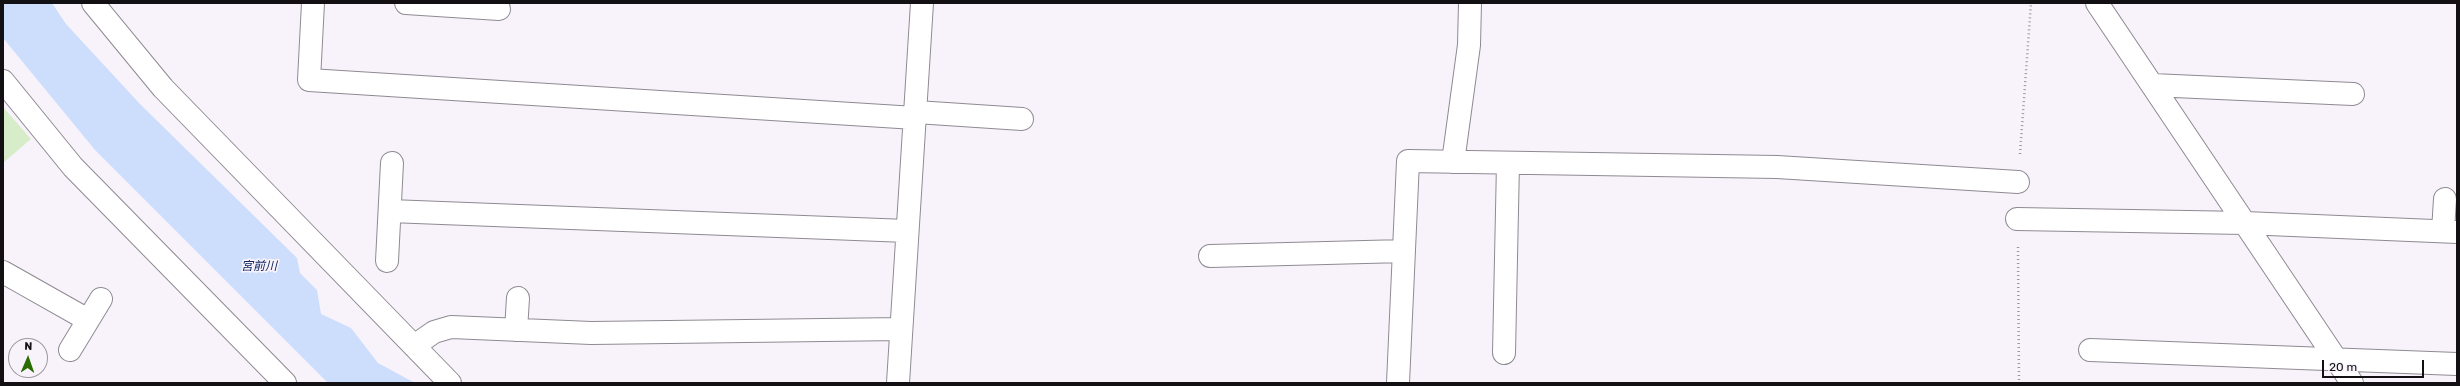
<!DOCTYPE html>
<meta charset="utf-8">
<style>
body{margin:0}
#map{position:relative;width:2460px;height:386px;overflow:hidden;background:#f8f3fb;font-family:Rubik,sans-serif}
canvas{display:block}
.frame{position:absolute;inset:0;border:4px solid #121013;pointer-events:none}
.north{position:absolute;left:8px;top:338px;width:40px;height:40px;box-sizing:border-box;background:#f8f3fb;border:1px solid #9c989e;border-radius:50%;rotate:2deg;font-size:11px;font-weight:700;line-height:16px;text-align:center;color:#121013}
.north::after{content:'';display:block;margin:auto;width:14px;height:18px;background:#296c02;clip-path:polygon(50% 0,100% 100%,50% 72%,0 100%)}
.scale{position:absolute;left:2322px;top:360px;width:102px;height:18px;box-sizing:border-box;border:2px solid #121013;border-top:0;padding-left:5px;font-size:12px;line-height:14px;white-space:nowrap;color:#121013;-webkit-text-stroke:3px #f8f3fb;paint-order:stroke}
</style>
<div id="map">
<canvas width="2460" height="386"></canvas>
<div class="frame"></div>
<div class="north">N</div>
<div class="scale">20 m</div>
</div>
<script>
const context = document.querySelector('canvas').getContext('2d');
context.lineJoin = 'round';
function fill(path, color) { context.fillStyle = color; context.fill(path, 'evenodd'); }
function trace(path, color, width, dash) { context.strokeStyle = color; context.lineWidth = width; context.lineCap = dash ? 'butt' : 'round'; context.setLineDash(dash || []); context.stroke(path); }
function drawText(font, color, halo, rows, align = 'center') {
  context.font = font + ' Rubik,"Noto Sans JP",sans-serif'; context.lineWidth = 3.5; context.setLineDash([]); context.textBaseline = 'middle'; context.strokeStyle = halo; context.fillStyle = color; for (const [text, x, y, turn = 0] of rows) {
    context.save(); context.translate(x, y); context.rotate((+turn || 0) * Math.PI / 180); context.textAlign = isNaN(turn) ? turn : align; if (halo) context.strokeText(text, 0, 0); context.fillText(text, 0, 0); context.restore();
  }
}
fill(new Path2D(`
 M 3,107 L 31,139 L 3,163 Z`), '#d7edca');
fill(new Path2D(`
 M 3,3 L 52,3 L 66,24 L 140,104 L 297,258 L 300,273 L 317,290 L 321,314 L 351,328 L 378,363 L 415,383 L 328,383 L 95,150 L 3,38 Z`), '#cdddfc');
const street = new Path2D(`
 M 93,3 L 163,88 L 450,383
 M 313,3 L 309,80 L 915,118
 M 406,3 L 499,9
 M 2097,3 L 2352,383
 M 3,81 L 73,167 L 285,383
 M 2152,85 L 2353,94
 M 916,112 L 1022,119
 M 1453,162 L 1469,45 L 1470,3
 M 390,211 L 907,231
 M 2017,219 L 2245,223 L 2457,232
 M 2443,231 L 2445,199
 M 1210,256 L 1404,251
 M 387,261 L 392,163
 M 3,272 L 88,320
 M 516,330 L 518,298
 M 414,346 L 434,332 L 451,327 L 591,333 L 901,329
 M 70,350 L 101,299
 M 2090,350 L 2457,364
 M 1504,353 L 1508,163
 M 898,383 L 922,3
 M 1398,383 L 1408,161 L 1777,167 L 2018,182`);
trace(street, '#8f8a92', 24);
trace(new Path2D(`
 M 2020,154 L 2031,3
 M 2018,247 L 2019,383`), '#9b979d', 2.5, [1, 3]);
trace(street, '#fff', 22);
drawText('italic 12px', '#102862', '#f8f3fb', [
 ["宮前川",259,267]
]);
</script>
